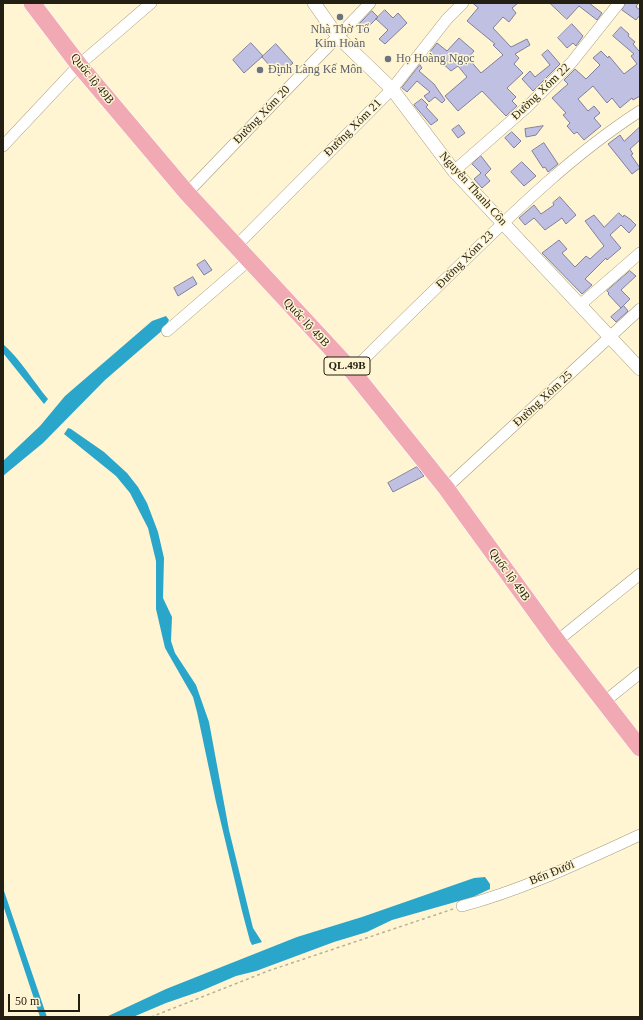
<!DOCTYPE html>
<meta charset="utf-8">
<style>
body{margin:0}
#map{position:relative;width:643px;height:1020px;overflow:hidden;background:#fff5d2;font-family:"Times New Roman",serif}
canvas{display:block}
.frame{position:absolute;inset:0;border:4px solid #231f12;pointer-events:none}
.scale{position:absolute;left:8px;top:994px;width:72px;height:18px;box-sizing:border-box;border:2px solid #231f12;border-top:0;padding-left:5px;font-size:12px;line-height:14px;white-space:nowrap;color:#231f12;-webkit-text-stroke:3px #fff5d2;paint-order:stroke}
</style>
<div id="map">
<canvas width="643" height="1020"></canvas>
<div class="frame"></div>
<div class="scale">50 m</div>
</div>
<script>
const context = document.querySelector('canvas').getContext('2d');
context.lineJoin = 'round';
function fill(path, color) { context.fillStyle = color; context.fill(path, 'evenodd'); }
function trace(path, color, width, dash) { context.strokeStyle = color; context.lineWidth = width; context.lineCap = dash ? 'butt' : 'round'; context.setLineDash(dash || []); context.stroke(path); }
function drawText(font, color, halo, rows, align = 'center') {
  context.font = font + ' "Times New Roman",serif'; context.lineWidth = 3; context.setLineDash([]); context.textBaseline = 'middle'; context.strokeStyle = halo; context.fillStyle = color; for (const [text, x, y, turn = 0] of rows) {
    context.save(); context.translate(x, y); context.rotate((+turn || 0) * Math.PI / 180); context.textAlign = isNaN(turn) ? turn : align; if (halo) context.strokeText(text, 0, 0); context.fillText(text, 0, 0); context.restore();
  }
}
fill(new Path2D(`
 M 166,316 L 169,320 L 164,329 L 105,380 L 43,443 L 3,476 L 3,461 L 40,426 L 65,396 L 152,321 Z
 M 3,344 C 21,360 33,381 48,399 L 44,404 L 3,353 Z
 M 68,428 L 71,429 L 104,452 L 127,473 L 138,487 L 147,503 L 158,532 L 164,558 L 163,598 L 172,617 L 171,641 L 175,653 L 196,685 L 209,722 L 229,830 L 253,928 L 262,942 L 252,945 L 250,941 L 242,911 L 216,802 L 197,712 L 193,697 L 165,648 L 156,609 L 156,561 L 148,528 L 130,493 L 116,476 L 64,434 Z
 M 485,877 L 490,884 L 490,889 L 473,897 L 392,920 L 367,932 L 334,942 L 256,971 L 236,976 L 201,991 L 166,1003 L 133,1017 L 106,1017 L 166,989 L 297,937 L 362,917 L 474,878 Z
 M 3,888 L 47,1017 L 40,1017 L 3,905 Z`), '#2ba6cb');
const building = new Path2D(`
 M 473,3 L 518,3 L 512,8 L 516,13 L 509,22 L 503,17 L 493,28 L 511,47 L 527,39 L 530,45 L 515,54 L 519,58 L 514,64 L 523,73 L 507,88 L 516,97 L 512,101 L 517,106 L 506,116 L 482,91 L 458,111 L 445,96 L 467,77 L 458,66 L 451,71 L 430,52 L 437,43 L 447,51 L 459,38 L 474,51 L 468,58 L 481,73 L 503,55 L 493,45 L 495,44 L 467,21 L 478,8 Z
 M 550,3 L 589,3 L 602,13 L 597,20 L 579,6 L 567,19 Z
 M 626,3 L 638,3 L 636,7 L 640,10 L 640,15 L 636,20 L 622,10 Z
 M 385,10 L 393,18 L 398,13 L 407,23 L 385,44 L 379,39 L 388,30 L 376,19 Z
 M 372,11 L 378,17 L 362,33 L 357,27 Z
 M 572,24 L 583,36 L 576,46 L 573,43 L 567,48 L 558,38 Z
 M 621,27 L 629,34 L 628,36 L 635,42 L 633,44 L 639,51 L 640,50 L 640,96 L 633,100 L 632,98 L 620,108 L 612,98 L 607,103 L 593,86 L 578,99 L 588,111 L 594,106 L 600,113 L 594,118 L 601,126 L 584,140 L 577,132 L 574,134 L 567,126 L 570,123 L 563,115 L 566,113 L 552,98 L 568,84 L 564,80 L 575,69 L 586,79 L 600,65 L 593,58 L 601,51 L 608,58 L 609,56 L 624,74 L 637,64 L 631,56 L 634,54 L 613,36 Z
 M 251,43 L 263,56 L 244,73 L 233,60 Z
 M 276,44 L 293,63 L 279,76 L 262,57 Z
 M 548,50 L 560,64 L 533,91 L 522,79 L 530,71 L 535,77 L 550,65 L 542,55 Z
 M 420,65 L 422,68 L 419,71 L 434,84 L 445,100 L 442,103 L 435,97 L 429,102 L 424,96 L 430,92 L 417,81 L 407,92 L 402,88 Z
 M 422,99 L 428,105 L 426,107 L 438,120 L 431,125 L 414,105 Z
 M 459,125 L 465,133 L 458,138 L 452,130 Z
 M 543,126 L 536,135 L 526,137 L 525,129 Z
 M 640,127 L 640,140 L 630,149 L 633,154 L 631,155 L 640,168 L 632,174 L 608,144 L 620,135 L 624,141 Z
 M 512,132 L 521,141 L 514,148 L 505,138 Z
 M 544,143 L 558,164 L 548,172 L 545,167 L 543,168 L 532,151 Z
 M 481,156 L 491,169 L 485,175 L 490,181 L 482,188 L 474,179 L 481,173 L 472,164 Z
 M 522,162 L 536,176 L 524,186 L 511,172 Z
 M 560,197 L 576,215 L 566,224 L 562,218 L 545,230 L 534,218 L 525,225 L 519,218 L 534,205 L 541,214 L 554,205 L 553,203 Z
 M 619,213 L 623,217 L 624,215 L 630,219 L 636,225 L 629,233 L 621,225 L 610,235 L 621,248 L 607,260 L 606,258 L 585,279 L 592,285 L 582,294 L 542,253 L 559,240 L 567,249 L 562,253 L 575,267 L 586,256 L 590,259 L 604,246 L 585,221 L 594,215 L 604,227 Z
 M 205,260 L 212,270 L 204,275 L 197,265 Z
 M 630,271 L 636,276 L 621,290 L 630,299 L 621,308 L 608,294 L 609,293 L 607,291 Z
 M 193,277 L 197,284 L 178,296 L 174,288 Z
 M 624,306 L 628,311 L 616,322 L 611,317 Z
 M 417,467 L 424,476 L 393,492 L 388,483 Z`);
fill(building, '#c0c1e2');
trace(building, '#7f7f9e', 1);
const minor = new Path2D(`
 M 3,146 L 79,65 L 151,3
 M 454,171 L 527,107 L 572,62 L 619,3
 M 187,193 L 370,3
 M 235,247 L 392,89 L 447,19 L 463,3
 M 580,305 L 640,253
 M 167,331 L 248,261
 M 352,371 C 389,334 427,297 464,261 C 519,207 575,153 640,111
 M 446,488 L 640,309
 M 557,641 L 640,574
 M 604,702 L 640,673
 M 462,906 C 523,890 583,861 640,835`);
const tertiary = new Path2D(`
 M 314,3 L 338,37 L 392,89 L 454,171 L 640,369`);
const primary = new Path2D(`
 M 32,3 L 79,65 L 187,193 L 352,371 L 446,488 L 557,641 L 640,748`);
trace(minor, '#a49c7b', 12);
trace(tertiary, '#a49c7b', 14);
trace(primary, '#fff', 18);
trace(new Path2D(`
 M 151,1017 L 268,971 L 453,909`), '#b9b095', 1.5, [3, 3]);
trace(minor, '#fff', 11);
trace(tertiary, '#fff', 13);
trace(primary, '#f1aab4', 17);
for (const [x, y, r, color] of [
 [340,17,4,"#6b7280"],
 [388,59,4,"#6b7280"],
 [260,70,4,"#6b7280"]
]) { const dot = new Path2D(); dot.arc(x, y, r, 0, 2 * Math.PI); context.fillStyle = color; context.fill(dot); trace(dot, '#fff5d2', 1.5); }
for (const [x, y, w] of [
 [347,366,46]
]) { const box = new Path2D(); box.roundRect(x - w / 2, y - 9, w, 18, 3); context.fillStyle = '#fff5d2'; context.fill(box); trace(box, '#231f12', 1); }
drawText('bold 11px', '#231f12', null, [
 ["QL.49B",347,366]
]);
drawText('12px', '#5b616d', '#fff5d2', [
 ["Nhà Thờ Tổ",340,30,"center"],
 ["Kim Hoàn",340,44,"center"],
 ["Họ Hoàng Ngọc",396,59],
 ["Đình Làng Kế Môn",268,70]
], 'left');
drawText('12px', '#231f12', '#fff5d2', [
 ["Quốc lộ 49B",92,79,51],
 ["Đường Xóm 22",541,92,-44],
 ["Đường Xóm 20",262,115,-46],
 ["Đường Xóm 21",353,128,-45],
 ["Nguyễn Thanh Côn",473,189,48],
 ["Đường Xóm 23",465,260,-45],
 ["Quốc lộ 49B",306,323,47],
 ["Đường Xóm 25",543,399,-43],
 ["Quốc lộ 49B",509,575,54],
 ["Bến Đưới",552,873,-22]
]);
</script>
